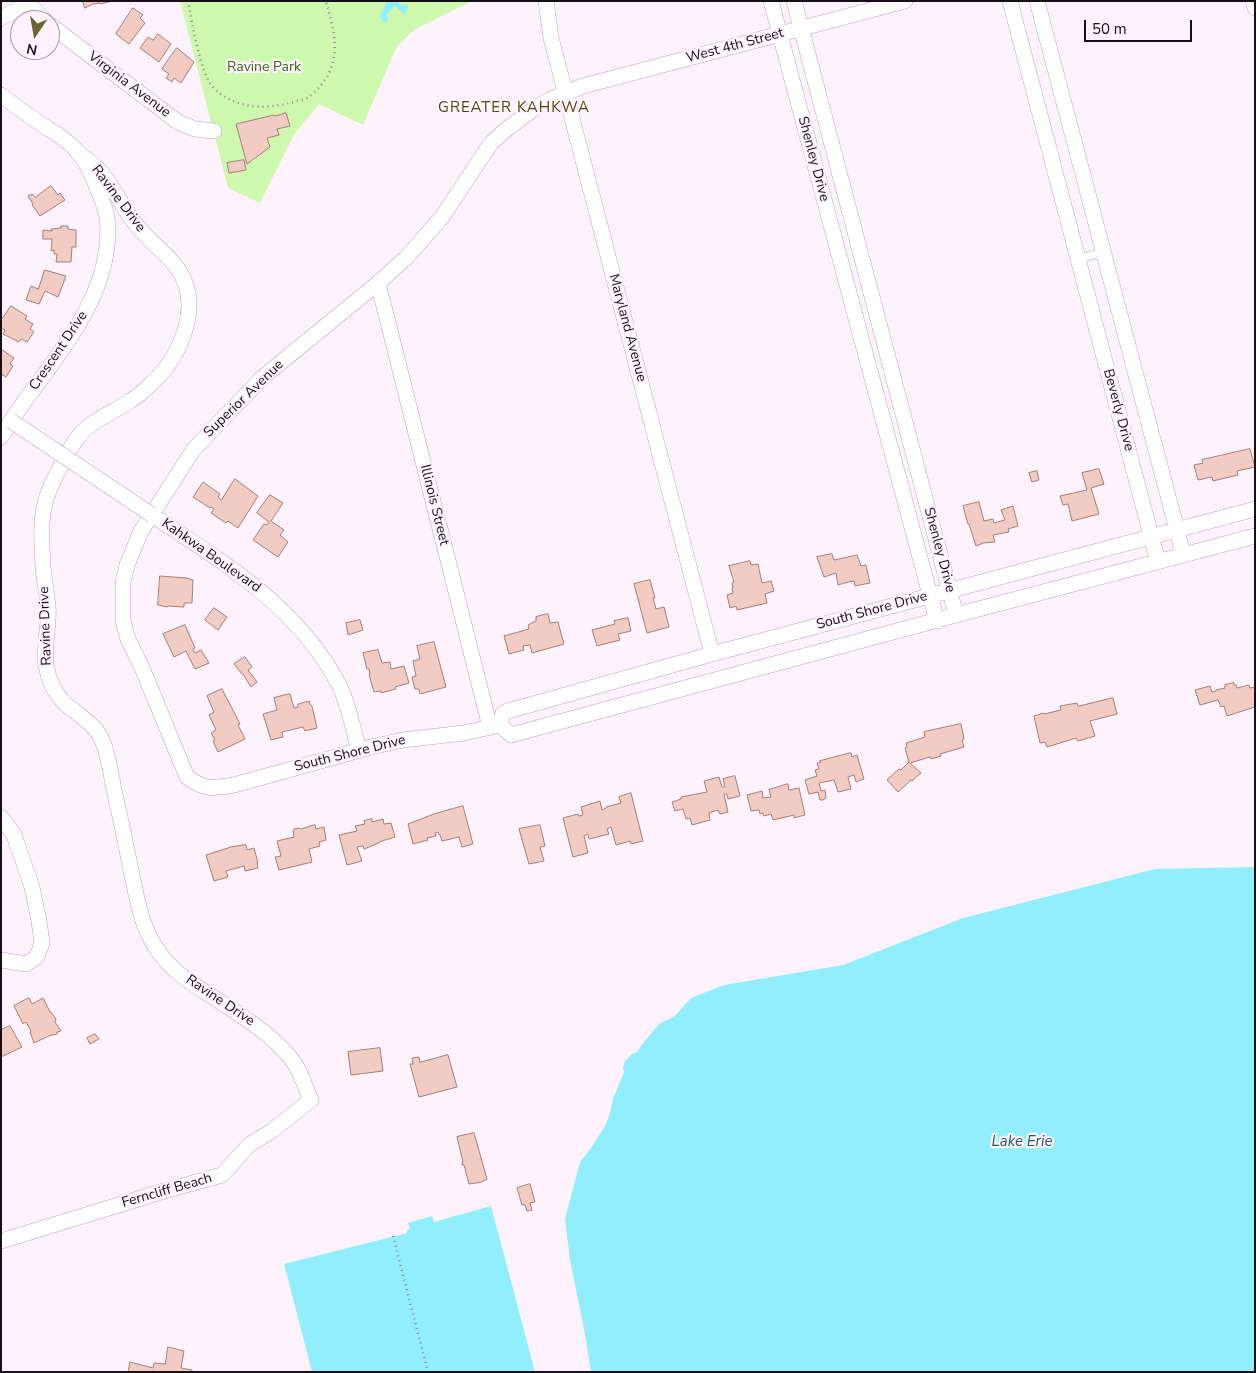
<!DOCTYPE html>
<style>
body{margin:0}
#map{position:relative;width:1256px;height:1373px;overflow:hidden;background:#fef3fd;font-family:"Nunito Sans",sans-serif}
canvas{display:block}
.frame{position:absolute;inset:0;border:2px solid #170e17;pointer-events:none}
.north{position:absolute;left:10px;top:10px;width:50px;height:50px;box-sizing:border-box;background:#fef3fd;border:1px solid #a297a1;border-radius:50%;rotate:192deg;font-size:14px;font-weight:700;line-height:20px;text-align:center;color:#170e17}
.north::after{content:'';display:block;margin:auto;width:18px;height:22px;background:#6c6531;clip-path:polygon(50% 0,100% 100%,50% 72%,0 100%)}
.scale{position:absolute;left:1084px;top:20px;width:108px;height:22px;box-sizing:border-box;border:2px solid #170e17;border-top:0;padding-left:6px;font-size:15px;line-height:18px;white-space:nowrap;color:#170e17;-webkit-text-stroke:4px #fef3fd;paint-order:stroke}
</style>
<div id="map">
<canvas width="1256" height="1373"></canvas>
<div class="frame"></div>
<div class="north">N</div>
<div class="scale">50 m</div>
</div>
<script>
const context = document.querySelector('canvas').getContext('2d');
context.lineJoin = 'round';
function fill(path, color) { context.fillStyle = color; context.fill(path, 'evenodd'); }
function trace(path, color, width, dash) { context.strokeStyle = color; context.lineWidth = width; context.lineCap = dash ? 'butt' : 'round'; context.setLineDash(dash || []); context.stroke(path); }
function drawText(font, color, halo, rows, align = 'center') {
  context.font = font + ' "Nunito Sans",sans-serif'; context.lineWidth = 4.5; context.setLineDash([]); context.textBaseline = 'middle'; context.strokeStyle = halo; context.fillStyle = color; for (const [text, x, y, turn = 0] of rows) {
    context.save(); context.translate(x, y); context.rotate((+turn || 0) * Math.PI / 180); context.textAlign = isNaN(turn) ? turn : align; if (halo) context.strokeText(text, 0, 0); context.fillText(text, 0, 0); context.restore();
  }
}
fill(new Path2D(`
 M 180,1 L 472,1 L 414,30 L 397,46 L 363,125 L 319,104 L 295,133 L 260,203 L 228,188 Z`), '#cef8ae');
fill(new Path2D(`
 M 387,1 L 399,1 L 400,5 L 408,5 L 407,11 L 404,14 L 395,6 L 387,14 L 388,21 L 384,22 L 380,17 Z
 M 1255,867 L 1255,1372 L 591,1372 L 585,1334 L 570,1260 L 565,1219 L 580,1162 L 591,1148 L 606,1124 L 610,1113 L 613,1099 L 624,1072 L 623,1067 L 625,1061 L 632,1054 L 637,1052 L 643,1043 L 660,1023 L 674,1017 L 691,998 L 724,985 L 843,965 L 963,918 L 1155,869 Z
 M 491,1206 L 535,1372 L 312,1372 L 284,1264 L 407,1233 L 407,1230 L 410,1229 L 408,1223 L 432,1216 L 434,1222 Z`), '#91effd');
const building = new Path2D(`
 M 83,1 L 112,1 L 101,4 L 100,3 L 93,4 L 85,8 Z
 M 133,8 L 143,15 L 140,18 L 145,23 L 129,44 L 116,34 Z
 M 158,34 L 171,44 L 159,62 L 140,48 L 148,37 L 153,40 Z
 M 177,48 L 194,62 L 181,83 L 174,78 L 172,82 L 166,78 L 169,74 L 162,69 Z
 M 286,113 L 290,126 L 277,129 L 279,135 L 267,138 L 270,147 L 247,164 L 236,124 L 274,115 L 275,116 Z
 M 244,160 L 246,170 L 229,173 L 227,163 Z
 M 51,186 L 58,195 L 60,193 L 65,200 L 40,216 L 32,205 L 33,204 L 28,196 L 32,194 L 35,197 Z
 M 61,226 L 68,226 L 68,229 L 76,230 L 76,247 L 72,247 L 71,262 L 56,262 L 57,254 L 54,254 L 54,250 L 51,251 L 52,239 L 43,239 L 43,230 L 52,231 L 51,229 L 61,228 Z
 M 45,270 L 66,276 L 58,297 L 45,291 L 39,304 L 26,300 L 31,286 L 38,289 Z
 M 11,306 L 27,316 L 25,319 L 33,324 L 30,329 L 34,332 L 27,342 L 21,339 L 19,342 L 3,334 L 5,330 L 1,328 L 1,321 Z
 M 1,347 L 1,349 L 14,358 L 10,364 L 13,366 L 6,377 L 1,374 Z
 M 1250,449 L 1255,467 L 1237,471 L 1238,475 L 1213,481 L 1212,477 L 1198,480 L 1194,465 L 1203,463 L 1202,460 Z
 M 1099,469 L 1104,484 L 1091,488 L 1099,514 L 1072,521 L 1068,504 L 1063,505 L 1060,496 L 1087,490 L 1082,473 Z
 M 1037,471 L 1039,480 L 1032,482 L 1029,473 Z
 M 235,479 L 258,496 L 238,528 L 228,521 L 226,523 L 211,513 L 214,509 L 211,507 L 210,508 L 193,497 L 203,482 L 220,494 L 218,497 L 221,500 Z
 M 270,495 L 283,503 L 271,521 L 284,530 L 280,535 L 288,542 L 278,557 L 253,540 L 259,531 L 264,524 L 267,525 L 269,522 L 257,513 Z
 M 979,502 L 984,521 L 993,519 L 994,523 L 1005,520 L 1001,510 L 1013,506 L 1018,526 L 1008,529 L 1009,532 L 993,535 L 995,542 L 983,543 L 976,546 L 969,524 L 968,524 L 963,506 Z
 M 832,554 L 834,560 L 857,555 L 861,566 L 866,565 L 870,583 L 855,586 L 854,581 L 848,582 L 838,585 L 836,573 L 824,577 L 817,557 Z
 M 750,561 L 751,565 L 758,564 L 762,583 L 771,581 L 774,591 L 765,594 L 767,603 L 737,610 L 736,606 L 730,608 L 727,595 L 733,593 L 732,588 L 733,588 L 732,583 L 734,582 L 729,566 Z
 M 160,576 L 187,578 L 193,580 L 192,603 L 184,603 L 184,607 L 168,606 L 167,607 L 158,605 Z
 M 650,580 L 655,598 L 653,598 L 656,609 L 664,607 L 669,627 L 647,633 L 634,584 Z
 M 214,608 L 227,617 L 218,630 L 205,620 Z
 M 548,614 L 550,623 L 558,622 L 564,644 L 532,653 L 530,645 L 523,646 L 524,650 L 509,654 L 504,636 L 529,629 L 528,625 L 536,621 L 536,617 Z
 M 628,618 L 631,631 L 618,634 L 620,640 L 597,646 L 592,630 L 615,624 L 614,621 Z
 M 360,620 L 363,630 L 348,635 L 346,623 Z
 M 185,625 L 195,648 L 193,649 L 195,653 L 201,650 L 209,663 L 195,669 L 186,651 L 174,657 L 163,634 Z
 M 434,642 L 446,687 L 420,694 L 419,689 L 415,689 L 412,677 L 416,676 L 413,661 L 420,659 L 417,646 Z
 M 378,650 L 382,663 L 390,662 L 391,669 L 404,666 L 409,683 L 395,687 L 396,689 L 381,693 L 381,691 L 374,692 L 369,675 L 370,675 L 369,669 L 367,669 L 363,653 Z
 M 245,657 L 252,667 L 248,670 L 257,682 L 251,687 L 243,674 L 242,674 L 234,664 Z
 M 1234,683 L 1234,685 L 1236,685 L 1237,688 L 1249,685 L 1250,688 L 1255,687 L 1255,707 L 1227,716 L 1224,706 L 1221,707 L 1218,700 L 1200,705 L 1195,690 L 1210,686 L 1212,692 L 1216,691 L 1216,690 L 1225,688 L 1225,685 Z
 M 222,689 L 240,724 L 238,725 L 245,739 L 218,752 L 213,741 L 215,740 L 211,733 L 216,730 L 209,715 L 214,712 L 207,696 Z
 M 290,694 L 294,708 L 298,707 L 298,704 L 309,701 L 310,704 L 312,706 L 317,728 L 305,731 L 303,727 L 282,732 L 283,737 L 271,740 L 263,714 L 277,710 L 274,698 Z
 M 1113,698 L 1117,714 L 1090,721 L 1095,736 L 1078,741 L 1076,738 L 1047,747 L 1045,742 L 1040,743 L 1034,716 L 1044,713 L 1044,714 L 1061,710 L 1060,706 L 1077,703 L 1078,706 Z
 M 961,724 L 964,739 L 962,740 L 964,747 L 940,754 L 941,756 L 931,759 L 930,757 L 910,763 L 921,773 L 912,781 L 911,780 L 898,792 L 887,780 L 899,769 L 901,770 L 909,762 L 905,748 L 907,747 L 906,743 L 925,737 L 924,732 Z
 M 851,753 L 852,757 L 857,755 L 864,779 L 856,782 L 854,775 L 848,777 L 851,789 L 838,792 L 834,780 L 819,783 L 821,791 L 825,790 L 826,798 L 823,800 L 820,800 L 818,792 L 809,794 L 805,780 L 817,776 L 815,770 L 819,769 L 817,763 L 821,762 L 820,761 Z
 M 735,776 L 740,796 L 728,799 L 727,794 L 724,794 L 728,812 L 720,814 L 718,810 L 709,813 L 710,820 L 692,825 L 690,818 L 686,819 L 683,809 L 675,811 L 672,802 L 681,799 L 681,797 L 707,792 L 704,781 L 719,777 L 722,787 L 725,787 L 723,779 Z
 M 788,784 L 789,790 L 799,788 L 805,815 L 794,818 L 794,815 L 773,820 L 771,814 L 764,816 L 763,813 L 760,814 L 759,810 L 751,811 L 747,795 L 762,791 L 763,798 L 771,797 L 769,790 Z
 M 631,793 L 643,841 L 631,844 L 630,841 L 616,845 L 611,827 L 607,829 L 609,834 L 589,839 L 588,834 L 584,836 L 588,853 L 573,857 L 563,818 L 578,814 L 579,816 L 583,815 L 581,807 L 600,801 L 602,810 L 606,808 L 606,807 L 621,803 L 619,797 Z
 M 463,806 L 473,844 L 462,847 L 459,837 L 442,841 L 440,835 L 439,835 L 438,832 L 435,833 L 436,836 L 427,838 L 428,840 L 413,844 L 408,824 L 434,814 Z
 M 372,819 L 372,822 L 383,819 L 384,824 L 391,823 L 395,837 L 379,842 L 379,843 L 364,849 L 363,846 L 357,847 L 362,861 L 347,865 L 339,835 L 357,831 L 355,826 L 365,824 L 364,821 Z
 M 315,825 L 316,829 L 324,827 L 326,840 L 319,842 L 320,846 L 309,849 L 312,862 L 279,870 L 275,857 L 281,856 L 277,841 L 294,837 L 293,831 L 294,831 L 294,829 L 299,828 L 300,829 Z
 M 540,825 L 545,846 L 540,847 L 544,861 L 529,864 L 519,829 Z
 M 246,845 L 247,850 L 254,848 L 258,863 L 257,863 L 258,868 L 245,871 L 244,866 L 226,871 L 228,877 L 214,881 L 206,855 L 231,847 Z
 M 29,998 L 32,1004 L 43,998 L 50,1012 L 51,1012 L 56,1019 L 55,1022 L 61,1031 L 57,1032 L 57,1034 L 53,1035 L 51,1035 L 34,1043 L 30,1032 L 31,1031 L 26,1022 L 23,1024 L 14,1006 Z
 M 10,1026 L 22,1047 L 1,1057 L 1,1030 Z
 M 95,1034 L 99,1039 L 90,1044 L 87,1038 Z
 M 380,1048 L 383,1071 L 351,1075 L 348,1052 Z
 M 448,1055 L 457,1087 L 419,1097 L 410,1064 L 413,1064 L 412,1058 L 419,1057 L 420,1062 Z
 M 474,1133 L 487,1179 L 482,1182 L 469,1184 L 464,1165 L 462,1165 L 462,1163 L 463,1162 L 457,1137 Z
 M 530,1184 L 535,1202 L 530,1203 L 532,1210 L 527,1211 L 525,1205 L 522,1205 L 517,1188 Z
 M 168,1347 L 184,1351 L 181,1368 L 192,1370 L 192,1372 L 128,1372 L 130,1362 L 153,1368 L 154,1363 L 165,1364 Z`);
fill(building, '#f2ccc3');
trace(building, '#a17f78', 1);
const lane = new Path2D(`
 M 1078,259 L 1103,252`);
const street = new Path2D(`
 M 25,1 L 45,20
 M 546,1 L 551,38 L 712,654
 M 771,1 L 937,621
 M 794,1 L 956,615
 M 1010,1 L 1158,562
 M 1037,1 L 1177,530 L 1183,555
 M 1253,1 L 1255,8
 M 1,18 L 28,4 L 29,1
 M 50,25 L 178,122 L 195,129 L 214,131
 M 1,95 C 14,105 28,115 41,124 C 53,132 68,140 77,151 C 85,160 93,177 97,188 C 101,197 105,207 107,217 C 115,290 61,350 22,405 C 14,415 8,426 1,437
 M 378,283 L 490,727
 M 1255,509 L 712,654 L 508,711 L 503,713 L 500,725 L 511,735 L 956,615 L 1255,536
 M 152,515 C 225,564 297,605 339,685 C 349,705 353,729 359,751
 M 500,725 L 464,733 L 403,740 L 371,747 L 234,785 C 212,788 206,791 187,777 L 143,670 L 128,639 L 123,621 L 123,582 L 127,565 L 141,531 L 194,449 L 263,377 L 378,283 L 406,258 L 442,217 L 491,143 L 508,128 L 534,109 L 549,100 L 583,86 L 905,1
 M 1,817 L 14,835 L 32,887 L 39,921 L 42,943 L 37,957 L 26,964 L 1,960
 M 1,1241 L 164,1191 L 222,1175 L 249,1145 L 273,1130 L 311,1100 C 304,1084 299,1066 287,1054 C 268,1032 243,1017 219,1001 C 198,987 177,976 161,955 C 143,931 139,909 133,880 C 127,850 121,820 114,790 C 111,774 109,756 102,740 C 95,722 74,714 62,700 C 52,690 48,677 46,664 C 43,646 50,625 48,606 C 47,593 44,580 43,566 C 42,547 40,523 45,503 C 49,486 65,457 75,441 C 88,421 111,414 130,401 C 138,396 146,389 152,383 C 181,356 203,305 178,269 C 167,253 150,242 138,227 C 123,210 115,187 99,170 C 93,163 84,158 77,152`);
trace(lane, '#baa0b7', 9);
trace(street, '#baa0b7', 16);
trace(new Path2D(`
 M 188,1 C 192,22 200,75 214,88 C 235,110 270,110 296,101 C 300,100 304,100 307,98 C 318,91 329,77 332,65 C 339,44 331,21 326,1
 M 393,1236 L 428,1372`), '#8e848e', 2.5, [1, 4]);
trace(lane, '#fff', 8);
trace(street, '#fff', 15);
const streetBridge = new Path2D(`
 M 11,421 L 152,515`);
trace(streetBridge, '#baa0b7', 16, []);
trace(streetBridge, '#fff', 15);
drawText('14px', '#170e17', '#fef3fd', [
 ["West 4th Street",735,46,-15],
 ["Virginia Avenue",129,85,37],
 ["Shenley Drive",813,159,75],
 ["Ravine Drive",118,199,53],
 ["Maryland Avenue",627,328,75],
 ["Crescent Drive",59,351,-56],
 ["Superior Avenue",244,399,-44],
 ["Beverly Drive",1118,410,75],
 ["Illinois Street",434,505,76],
 ["Shenley Drive",939,550,75],
 ["Kahkwa Boulevard",211,556,35],
 ["South Shore Drive",872,611,-15],
 ["Ravine Drive",46,626,-92],
 ["South Shore Drive",350,754,-14],
 ["Ravine Drive",220,1001,34],
 ["Ferncliff Beach",167,1191,-16]
]);
drawText('14px', '#3e6514', '#fef3fd', [
 ["Ravine Park",264,68]
]);
context.letterSpacing = '1px';
drawText('15px', '#4f4603', '#fef3fd', [
 ["GREATER KAHKWA",514,108]
]);
context.letterSpacing = '0px';
drawText('italic 15px', '#245a62', '#fef3fd', [
 ["Lake Erie",1022,1142]
]);
</script>
